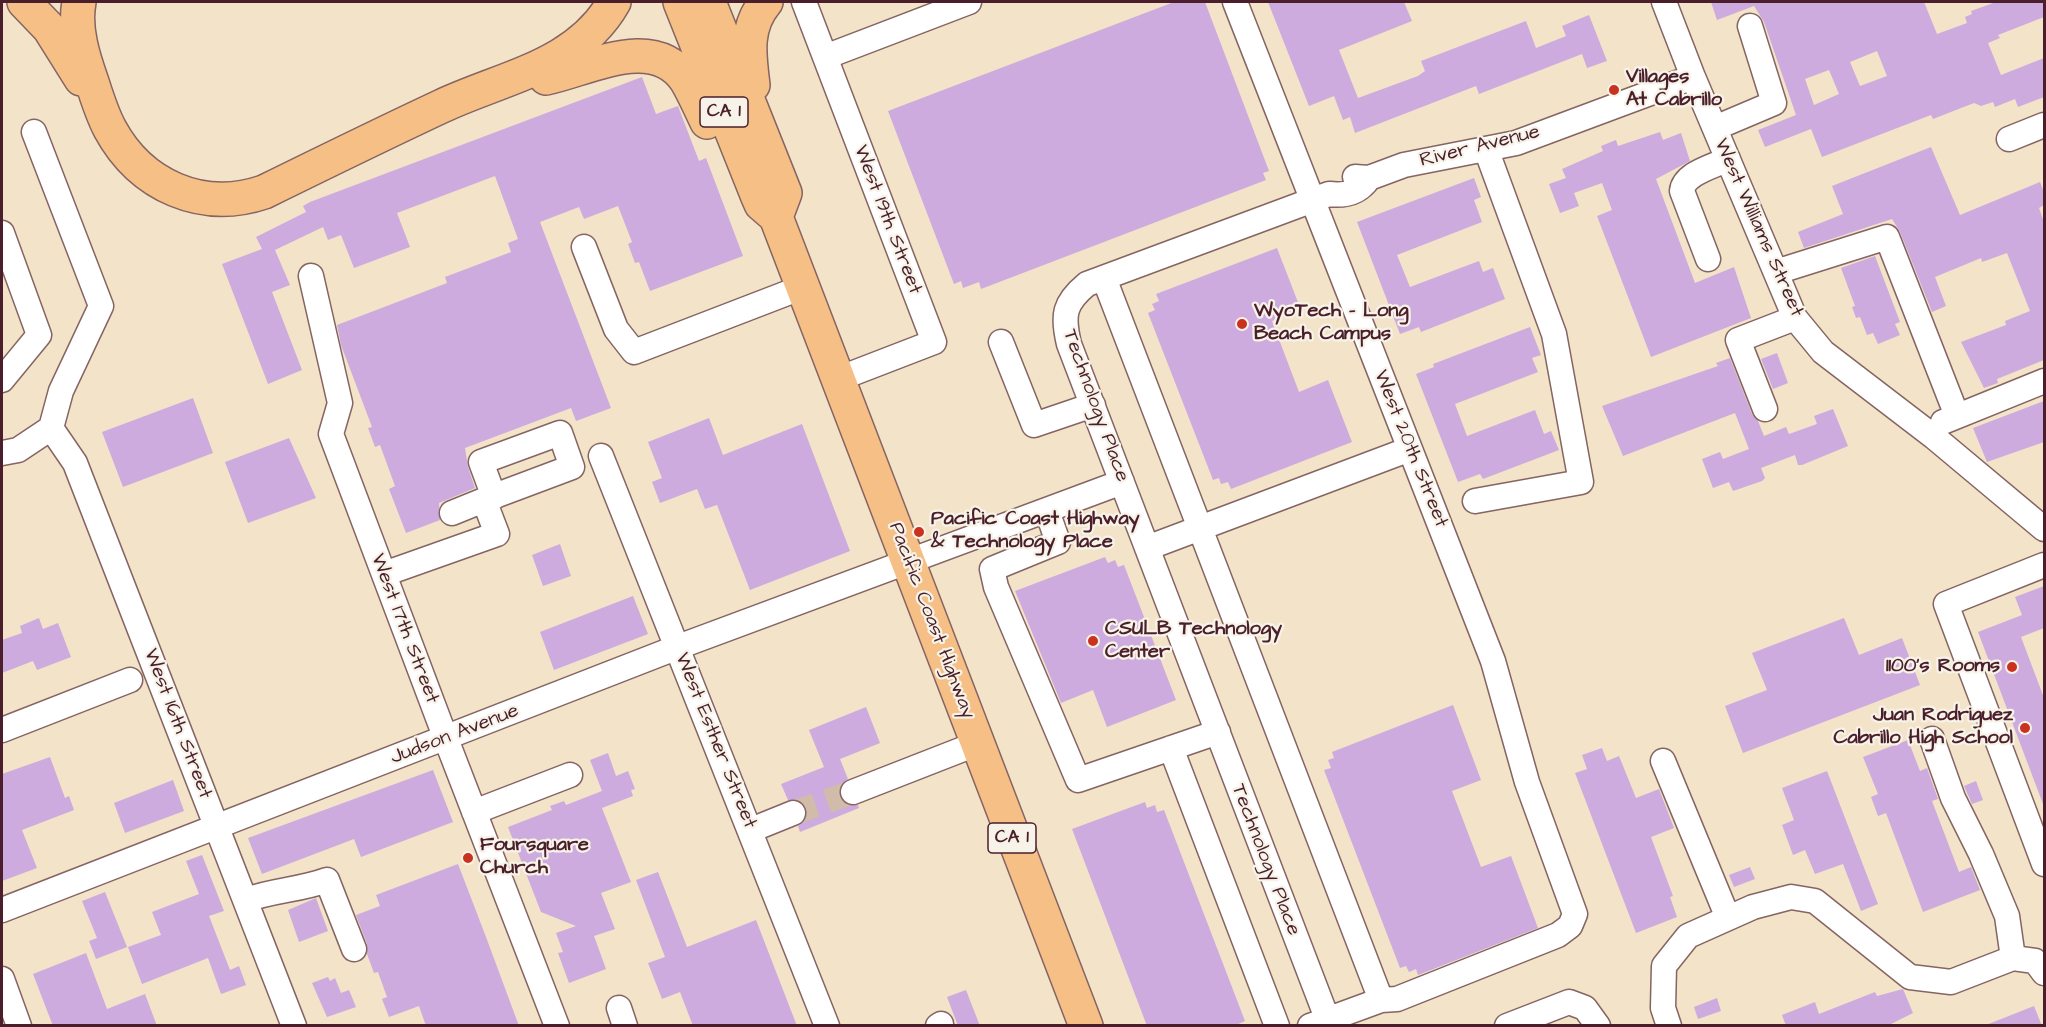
<!DOCTYPE html>
<style>
body{margin:0}
#map{position:relative;width:2046px;height:1027px;overflow:hidden;background:#f2e3c9;font-family:"Architects Daughter",sans-serif}
canvas{display:block}
.frame{position:absolute;inset:0;border:3px solid #4a1f2b;pointer-events:none}
</style>
<div id="map">
<canvas width="2046" height="1027"></canvas>
<div class="frame"></div>
</div>
<script>
const context = document.querySelector('canvas').getContext('2d');
context.lineJoin = 'round';
function fill(path, color) { context.fillStyle = color; context.fill(path, 'evenodd'); }
function trace(path, color, width, dash) { context.strokeStyle = color; context.lineWidth = width; context.lineCap = dash ? 'butt' : 'round'; context.setLineDash(dash || []); context.stroke(path); }
function drawText(font, color, halo, rows, align = 'center') {
  context.font = font + ' "Architects Daughter",sans-serif'; context.lineWidth = 4.5; context.setLineDash([]); context.textBaseline = 'middle'; context.strokeStyle = halo; context.fillStyle = color; for (const [text, x, y, turn = 0] of rows) {
    context.save(); context.translate(x, y); context.rotate((+turn || 0) * Math.PI / 180); context.textAlign = isNaN(turn) ? turn : align; if (halo) context.strokeText(text, 0, 0); context.fillText(text, 0, 0); context.restore();
  }
}
fill(new Path2D(`
 M 1174,2 L 1205,2 L 1269,171 L 1263,173 L 1266,180 L 981,289 L 979,282 L 963,288 L 961,281 L 954,284 L 888,111 Z
 M 1268,2 L 1404,2 L 1412,21 L 1339,50 L 1358,98 L 1418,76 L 1425,71 L 1421,61 L 1526,21 L 1536,48 L 1566,36 L 1562,26 L 1589,15 L 1607,61 L 1587,68 L 1582,54 L 1479,94 L 1476,86 L 1355,133 L 1350,117 L 1343,120 L 1334,96 L 1309,106 Z
 M 1711,2 L 1924,2 L 1937,34 L 1967,23 L 1965,17 L 1972,14 L 1971,11 L 1996,2 L 2044,2 L 2044,17 L 1998,35 L 2000,38 L 1988,43 L 2001,75 L 2044,58 L 2044,97 L 2018,107 L 2015,99 L 1995,107 L 1993,102 L 1981,106 L 1974,103 L 1933,119 L 1931,115 L 1822,157 L 1811,129 L 1765,147 L 1758,130 L 1796,115 L 1764,22 L 1754,6 L 1717,20 ZM 1877,51 L 1887,76 L 1860,86 L 1850,62 ZM 1829,70 L 1839,94 L 1814,105 L 1805,79 Z
 M 642,77 L 656,114 L 678,106 L 699,161 L 706,158 L 743,256 L 650,291 L 639,262 L 635,263 L 628,244 L 632,242 L 618,206 L 584,219 L 579,207 L 540,222 L 611,408 L 576,421 L 571,408 L 465,448 L 468,467 L 475,488 L 439,503 L 440,520 L 406,533 L 389,489 L 395,486 L 380,445 L 375,447 L 368,428 L 372,427 L 341,345 L 337,325 L 447,283 L 445,277 L 511,252 L 508,243 L 518,239 L 495,176 L 397,213 L 410,247 L 354,268 L 341,235 L 328,240 L 323,227 L 275,250 L 290,285 L 272,292 L 302,370 L 268,384 L 222,264 L 262,249 L 256,237 L 306,212 L 303,206 L 310,202 Z
 M 1660,132 L 1663,140 L 1681,133 L 1690,161 L 1656,179 L 1695,283 L 1734,267 L 1751,318 L 1651,357 L 1597,216 L 1612,210 L 1602,183 L 1574,193 L 1579,206 L 1560,213 L 1549,184 L 1566,178 L 1562,169 L 1603,151 L 1601,146 L 1616,140 L 1618,146 Z
 M 1931,147 L 1960,215 L 2040,182 L 2044,192 L 2044,205 L 2039,208 L 2044,222 L 2044,360 L 1997,379 L 1998,383 L 1984,388 L 1961,342 L 2006,325 L 2005,321 L 2030,311 L 2007,253 L 1982,262 L 1981,258 L 1935,277 L 1946,306 L 1932,312 L 1900,232 L 1892,219 L 1804,248 L 1798,232 L 1843,214 L 1832,186 Z
 M 1474,178 L 1481,197 L 1474,200 L 1482,222 L 1397,255 L 1410,287 L 1479,261 L 1483,272 L 1493,268 L 1505,299 L 1421,332 L 1419,327 L 1400,334 L 1357,222 Z
 M 1277,248 L 1301,310 L 1272,321 L 1299,392 L 1328,380 L 1352,442 L 1231,489 L 1228,482 L 1221,484 L 1219,478 L 1213,480 L 1148,313 L 1155,310 L 1152,304 L 1159,301 L 1156,294 Z
 M 1875,256 L 1900,322 L 1895,324 L 1900,335 L 1878,344 L 1873,333 L 1867,335 L 1860,317 L 1856,318 L 1852,307 L 1855,306 L 1841,268 Z
 M 1530,327 L 1541,355 L 1532,358 L 1538,372 L 1455,404 L 1467,436 L 1535,410 L 1544,434 L 1551,431 L 1559,450 L 1483,479 L 1480,474 L 1458,482 L 1416,374 L 1434,367 L 1433,364 Z
 M 1777,353 L 1788,383 L 1773,389 L 1761,359 Z
 M 1730,358 L 1752,414 L 1758,421 L 1764,436 L 1786,427 L 1789,434 L 1817,424 L 1814,416 L 1833,409 L 1848,446 L 1802,465 L 1798,465 L 1795,455 L 1761,468 L 1765,478 L 1762,481 L 1733,491 L 1729,482 L 1713,488 L 1702,459 L 1720,452 L 1723,459 L 1749,449 L 1735,413 L 1623,456 L 1602,406 L 1718,366 L 1716,363 Z
 M 193,398 L 213,453 L 123,487 L 102,432 Z
 M 2044,401 L 2044,442 L 1987,462 L 1973,428 Z
 M 709,418 L 723,455 L 802,424 L 850,551 L 750,590 L 717,505 L 705,509 L 697,489 L 660,503 L 652,482 L 662,478 L 648,442 Z
 M 289,438 L 316,498 L 248,523 L 225,462 Z
 M 560,544 L 571,576 L 543,586 L 532,555 Z
 M 1105,557 L 1108,563 L 1115,560 L 1118,567 L 1124,565 L 1176,700 L 1107,727 L 1093,690 L 1061,703 L 1015,591 Z
 M 2044,586 L 2044,628 L 2021,637 L 2044,698 L 2043,804 L 1978,632 L 2022,615 L 2015,597 Z
 M 633,596 L 648,634 L 554,670 L 540,632 Z
 M 39,618 L 43,629 L 58,623 L 71,657 L 37,670 L 33,661 L 2,673 L 2,640 L 22,633 L 20,626 Z
 M 1844,618 L 1859,655 L 1902,638 L 1920,685 L 1743,753 L 1725,706 L 1767,690 L 1752,653 Z
 M 1453,705 L 1481,780 L 1452,791 L 1481,867 L 1511,856 L 1538,928 L 1418,975 L 1416,969 L 1409,972 L 1406,966 L 1400,968 L 1324,770 L 1331,768 L 1328,760 L 1334,758 L 1332,752 Z
 M 866,707 L 880,743 L 840,759 L 848,779 L 842,784 L 840,797 L 845,803 L 858,805 L 859,808 L 800,832 L 798,826 L 805,821 L 806,808 L 801,801 L 788,800 L 781,784 L 824,767 L 809,730 Z
 M 1908,740 L 1920,771 L 1927,768 L 1938,799 L 1932,801 L 1959,872 L 1971,867 L 1980,890 L 1923,912 L 1886,813 L 1878,816 L 1871,797 L 1878,794 L 1863,757 Z
 M 1602,748 L 1607,761 L 1619,756 L 1636,798 L 1659,789 L 1674,828 L 1651,837 L 1673,896 L 1670,897 L 1677,917 L 1636,933 L 1575,773 L 1587,769 L 1582,755 Z
 M 608,753 L 616,776 L 628,771 L 635,789 L 631,790 L 633,796 L 602,808 L 631,882 L 601,893 L 615,929 L 594,936 L 606,969 L 569,983 L 558,953 L 563,952 L 556,933 L 576,926 L 541,912 L 508,827 L 552,810 L 550,806 L 564,801 L 566,805 L 602,791 L 590,760 Z
 M 50,757 L 65,798 L 69,796 L 74,810 L 22,830 L 37,868 L 2,881 L 2,774 Z
 M 433,770 L 453,822 L 361,857 L 354,839 L 262,874 L 248,838 Z
 M 1827,771 L 1878,904 L 1861,911 L 1843,864 L 1815,874 L 1805,850 L 1793,855 L 1782,825 L 1794,820 L 1782,788 Z
 M 173,780 L 184,811 L 125,833 L 114,803 Z
 M 1976,781 L 1983,800 L 1972,804 L 1964,786 Z
 M 1145,802 L 1147,808 L 1155,805 L 1157,812 L 1164,810 L 1245,1021 L 1234,1026 L 1147,1026 L 1072,829 Z
 M 202,855 L 224,911 L 209,916 L 230,970 L 239,966 L 246,985 L 221,994 L 208,958 L 142,984 L 128,947 L 161,935 L 152,912 L 199,894 L 186,861 Z
 M 458,864 L 486,937 L 519,1026 L 426,1026 L 419,1006 L 389,1017 L 382,999 L 387,997 L 378,972 L 374,973 L 367,954 L 367,944 L 356,915 L 380,906 L 376,895 Z
 M 1750,867 L 1755,879 L 1734,887 L 1729,875 Z
 M 658,872 L 687,947 L 756,920 L 797,1026 L 693,1026 L 680,992 L 662,999 L 648,963 L 665,957 L 636,880 Z
 M 105,892 L 127,947 L 96,959 L 89,941 L 97,938 L 82,901 Z
 M 316,898 L 328,931 L 299,942 L 288,910 Z
 M 86,953 L 107,1009 L 145,994 L 157,1026 L 53,1026 L 33,974 Z
 M 328,977 L 330,981 L 335,978 L 341,993 L 349,990 L 356,1007 L 327,1017 L 312,983 Z
 M 1903,989 L 1913,1013 L 1887,1026 L 1786,1026 L 1782,1015 L 1815,1002 L 1819,1014 L 1875,992 L 1877,996 Z
 M 966,990 L 980,1026 L 958,1026 L 947,997 Z
 M 1717,998 L 1721,1011 L 1698,1019 L 1694,1007 Z
 M 2034,1006 L 2042,1026 L 1986,1026 L 1986,1025 Z`), '#ceabde');
trace(new Path2D(`
 M 793,813 L 853,792`), '#d0bca9', 24, [24, 12]);
const minor = new Path2D(`
 M 804,2 L 934,342 L 838,379
 M 1235,2 L 1493,661 L 1527,782 L 1575,914 L 1570,926 L 1558,935 L 1397,999 L 1381,1000 L 1310,1026
 M 1664,2 L 1693,77 L 1795,318 L 1823,352 L 1934,437 L 2044,529
 M 825,57 L 969,2
 M 1715,128 L 1774,103 L 1750,26
 M 2009,139 L 2044,125
 M 1355,177 L 1369,178 L 1404,165 L 1516,143 L 1693,77
 M 2,233 L 39,335 L 2,380
 M 584,247 L 616,329 L 634,352 L 803,287
 M 1708,259 L 1682,191 C 1684,173 1713,167 1728,159
 M 1776,272 L 1887,237 L 1957,416
 M 311,276 L 340,403 L 331,434 L 446,739 L 557,1026
 M 1104,278 L 1381,1000
 M 1001,342 L 1034,425 L 1093,405
 M 1765,409 L 1738,340 L 1795,318
 M 1943,422 L 2044,381
 M 51,428 L 75,463 L 294,1026
 M 2,453 L 18,450 L 51,428 L 61,391 L 101,306 L 34,132
 M 601,456 L 827,1026
 M 1475,501 L 1581,482 L 1554,334 L 1486,149
 M 1047,511 L 1058,542 L 992,569 L 996,587 L 1078,780 L 1218,732
 M 452,513 L 484,500
 M 1147,548 L 1410,449
 M 2044,565 L 1946,604 L 2044,864
 M 384,574 L 497,534 L 484,500 L 572,467 L 560,433 L 481,462 L 494,497
 M 2,730 L 130,680
 M 1932,739 L 1953,798 L 1981,854 L 2007,916 L 2013,958
 M 1171,748 L 1277,1026
 M 1663,761 L 1728,918
 M 853,792 L 976,744
 M 474,812 L 570,775
 M 751,830 L 793,813
 M 246,900 C 273,890 300,890 327,880 L 354,949
 M 2,910 L 678,647 L 1122,482
 M 2,979 L 19,1026
 M 619,1008 L 625,1026
 M 938,1026 L 941,1024
 M 1330,1026 L 1069,344 C 1062,315 1064,303 1087,284 L 1329,194 C 1346,196 1359,193 1369,178
 M 1507,1026 L 1569,1002 L 1585,1008 L 1598,1026
 M 1669,1026 L 1663,1008 L 1664,966 L 1688,936 L 1753,907 L 1791,897 L 1815,901 L 1910,977 L 1951,982 L 2013,958 L 2035,961 L 2044,973`);
const highway = new Path2D(`
 M 24,2 L 49,28 L 81,79
 M 79,2 C 74,28 83,57 92,82 C 97,98 102,114 110,129 C 141,186 202,213 264,192 C 323,163 382,134 442,106 C 504,77 578,66 614,2
 M 680,2 L 758,197 L 761,204 L 776,217 L 1086,1026
 M 709,2 L 785,193 L 776,217
 M 546,78 C 589,69 654,32 686,80 C 694,93 700,108 707,122
 M 753,85 C 749,54 745,27 766,2`);
trace(minor, '#856462', 27);
trace(highway, '#856462', 36);
trace(minor, '#fff', 24);
trace(highway, '#f5bf86', 33);
for (const [x, y, r, color] of [
 [1614,90,6,"#c8321e"],
 [1242,324,6,"#c8321e"],
 [919,532,6,"#c8321e"],
 [1093,641,6,"#c8321e"],
 [2012,667,6,"#c8321e"],
 [2025,728,6,"#c8321e"],
 [468,858,6,"#c8321e"]
]) { const dot = new Path2D(); dot.arc(x, y, r, 0, 2 * Math.PI); context.fillStyle = color; context.fill(dot); trace(dot, '#f7f3e8', 2); }
for (const [x, y, w] of [
 [724,112,48],
 [1012,838,48]
]) { const box = new Path2D(); box.roundRect(x - w / 2, y - 15, w, 30, 4.5); context.fillStyle = '#f7f3e8'; context.fill(box); trace(box, '#4a1f2b', 1.5); }
drawText('bold 18px', '#4a1f2b', null, [
 ["CA 1",724,112],
 ["CA 1",1012,838]
]);
drawText('bold 20px', '#4a1f2b', '#f7f3e8', [
 ["Villages",1626,78],
 ["At Cabrillo",1626,101],
 ["WyoTech - Long",1254,312],
 ["Beach Campus",1254,335],
 ["Pacific Coast Highway",931,520],
 ["& Technology Place",931,543],
 ["CSULB Technology",1105,630],
 ["Center",1105,653],
 ["1100's Rooms",2000,667,"right"],
 ["Juan Rodriguez",2013,716,"right"],
 ["Cabrillo High School",2013,739,"right"],
 ["Foursquare",480,846],
 ["Church",480,869]
], 'left');
drawText('20px', '#4a1f2b', '#f7f3e8', [
 ["River Avenue",1480,147,-14],
 ["West 19th Street",887,220,69],
 ["West Williams Street",1758,228,66],
 ["Technology Place",1095,406,70],
 ["West 20th Street",1410,449,68],
 ["Pacific Coast Highway",931,621,69],
 ["West 17th Street",404,629,69],
 ["West 16th Street",177,724,69],
 ["Judson Avenue",455,735,-21],
 ["West Esther Street",715,741,68],
 ["Technology Place",1265,860,69]
]);
</script>
